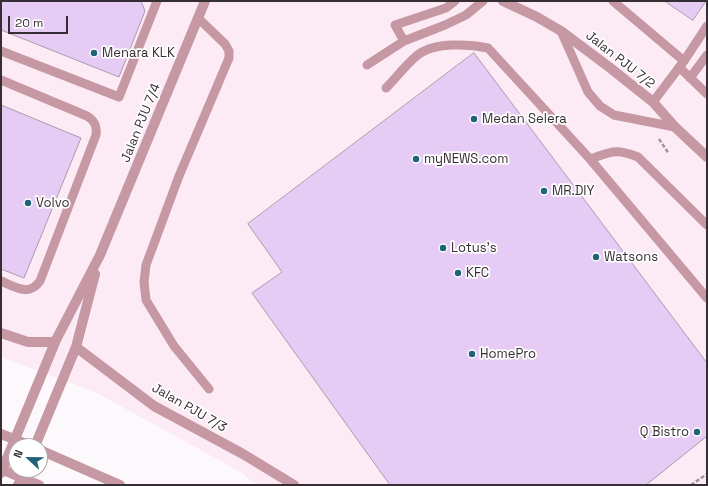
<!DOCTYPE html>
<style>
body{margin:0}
#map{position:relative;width:708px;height:486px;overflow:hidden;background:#fdf8fb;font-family:"Space Grotesk",sans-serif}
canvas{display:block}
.frame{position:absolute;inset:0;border:2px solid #372e34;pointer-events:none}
.north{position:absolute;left:8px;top:438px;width:40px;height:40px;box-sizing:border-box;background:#fff;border:1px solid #afabae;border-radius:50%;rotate:292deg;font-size:11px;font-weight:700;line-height:16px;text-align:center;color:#372e34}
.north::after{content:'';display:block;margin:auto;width:14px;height:18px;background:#206376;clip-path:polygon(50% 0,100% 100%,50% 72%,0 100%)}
.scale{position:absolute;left:8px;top:16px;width:60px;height:18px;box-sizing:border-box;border:2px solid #372e34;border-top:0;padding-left:5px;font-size:12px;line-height:14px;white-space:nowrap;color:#372e34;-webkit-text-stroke:3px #fff;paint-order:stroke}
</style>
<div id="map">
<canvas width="708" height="486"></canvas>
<div class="frame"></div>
<div class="north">N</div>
<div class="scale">20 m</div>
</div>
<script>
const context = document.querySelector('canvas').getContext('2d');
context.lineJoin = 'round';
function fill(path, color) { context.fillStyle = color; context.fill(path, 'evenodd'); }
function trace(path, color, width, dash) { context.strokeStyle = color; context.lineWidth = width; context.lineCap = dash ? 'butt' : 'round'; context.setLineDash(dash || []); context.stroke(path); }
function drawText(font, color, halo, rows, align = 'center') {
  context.font = font + ' "Space Grotesk",sans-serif'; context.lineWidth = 3.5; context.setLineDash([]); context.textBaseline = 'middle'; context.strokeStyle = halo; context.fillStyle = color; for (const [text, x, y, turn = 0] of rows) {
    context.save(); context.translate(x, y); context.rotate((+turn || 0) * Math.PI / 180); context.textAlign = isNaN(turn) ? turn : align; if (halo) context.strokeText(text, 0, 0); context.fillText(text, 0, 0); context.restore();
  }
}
fill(new Path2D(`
 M 1,1 L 707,1 L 707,485 L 257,485 L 239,471 L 95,392 L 1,357 Z`), '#fceaf5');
const building = new Path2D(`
 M 1,1 L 141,1 L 145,11 L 119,77 L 1,30 Z
 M 665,1 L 706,1 L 693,20 Z
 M 474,53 L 707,363 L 707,436 L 646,485 L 390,485 L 252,293 L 282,272 L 248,224 Z
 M 1,105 L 81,138 L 24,278 L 1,269 Z`);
fill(building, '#e6cbf4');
trace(building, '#a99caf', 1);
trace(new Path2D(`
 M 659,139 L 669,154
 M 691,485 L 707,474`), '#9e979c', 2.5, [4, 2]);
trace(new Path2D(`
 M 613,1 L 684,61
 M 198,18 L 225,44 L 229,51 L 229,58 L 179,176 L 146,265 L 144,282 L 146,300 L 174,346 L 209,389
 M 561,31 L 588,92 L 600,106 L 614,115 L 675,127
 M 404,41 L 395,25 L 446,8 L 455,1
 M 1,51 L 119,97 L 157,1
 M 367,65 L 404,41 L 445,25 L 466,15 L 483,1
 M 679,67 L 707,94
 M 690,78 L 707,55
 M 1,80 L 87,116 C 95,121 97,126 96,135 L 40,281 C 29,297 15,287 1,281
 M 386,88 C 395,79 409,61 419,54 C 435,42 470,44 488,48 L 590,159 C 612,152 615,148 638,157 L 707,225
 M 653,102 L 684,61 L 707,26
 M 590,159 L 707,298`), '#c598a4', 9);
trace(new Path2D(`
 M 1,333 L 28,342 L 55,342
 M 76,347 L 154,406 L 243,454 L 294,485
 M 15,439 L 56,340 L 100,255 L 205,1
 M 35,446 L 76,347 L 95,274`), '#c598a4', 10);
trace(new Path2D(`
 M 503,1 L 537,17 L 561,31 L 609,67 L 653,102 L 675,127 L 707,157
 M 1,434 L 31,446
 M 40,450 L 120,485
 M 1,469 L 39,485
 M 1,473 L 15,439
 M 18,485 L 25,470`), '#c598a4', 10);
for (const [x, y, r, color] of [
 [94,53,4,"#206376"],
 [474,119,4,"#206376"],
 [416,159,4,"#206376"],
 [544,191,4,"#206376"],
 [28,203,4,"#206376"],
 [443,248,4,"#206376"],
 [596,257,4,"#206376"],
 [458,273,4,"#206376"],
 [472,354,4,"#206376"],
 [697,432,4,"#206376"]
]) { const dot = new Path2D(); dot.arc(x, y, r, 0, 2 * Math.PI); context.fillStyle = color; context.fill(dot); trace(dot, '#fff', 1.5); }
drawText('13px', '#372e34', '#fff', [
 ["Menara KLK",102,53],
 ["Medan Selera",482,119],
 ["myNEWS.com",424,159],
 ["MR.DIY",552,191],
 ["Volvo",36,203],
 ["Lotus's",451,248],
 ["Watsons",604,257],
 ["KFC",466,273],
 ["HomePro",480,354],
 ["Q Bistro",689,432,"right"]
], 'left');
drawText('13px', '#372e34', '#fff', [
 ["Jalan PJU 7/2",620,60,38],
 ["Jalan PJU 7/4",141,123,-68],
 ["Jalan PJU 7/3",189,408,30]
]);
</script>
